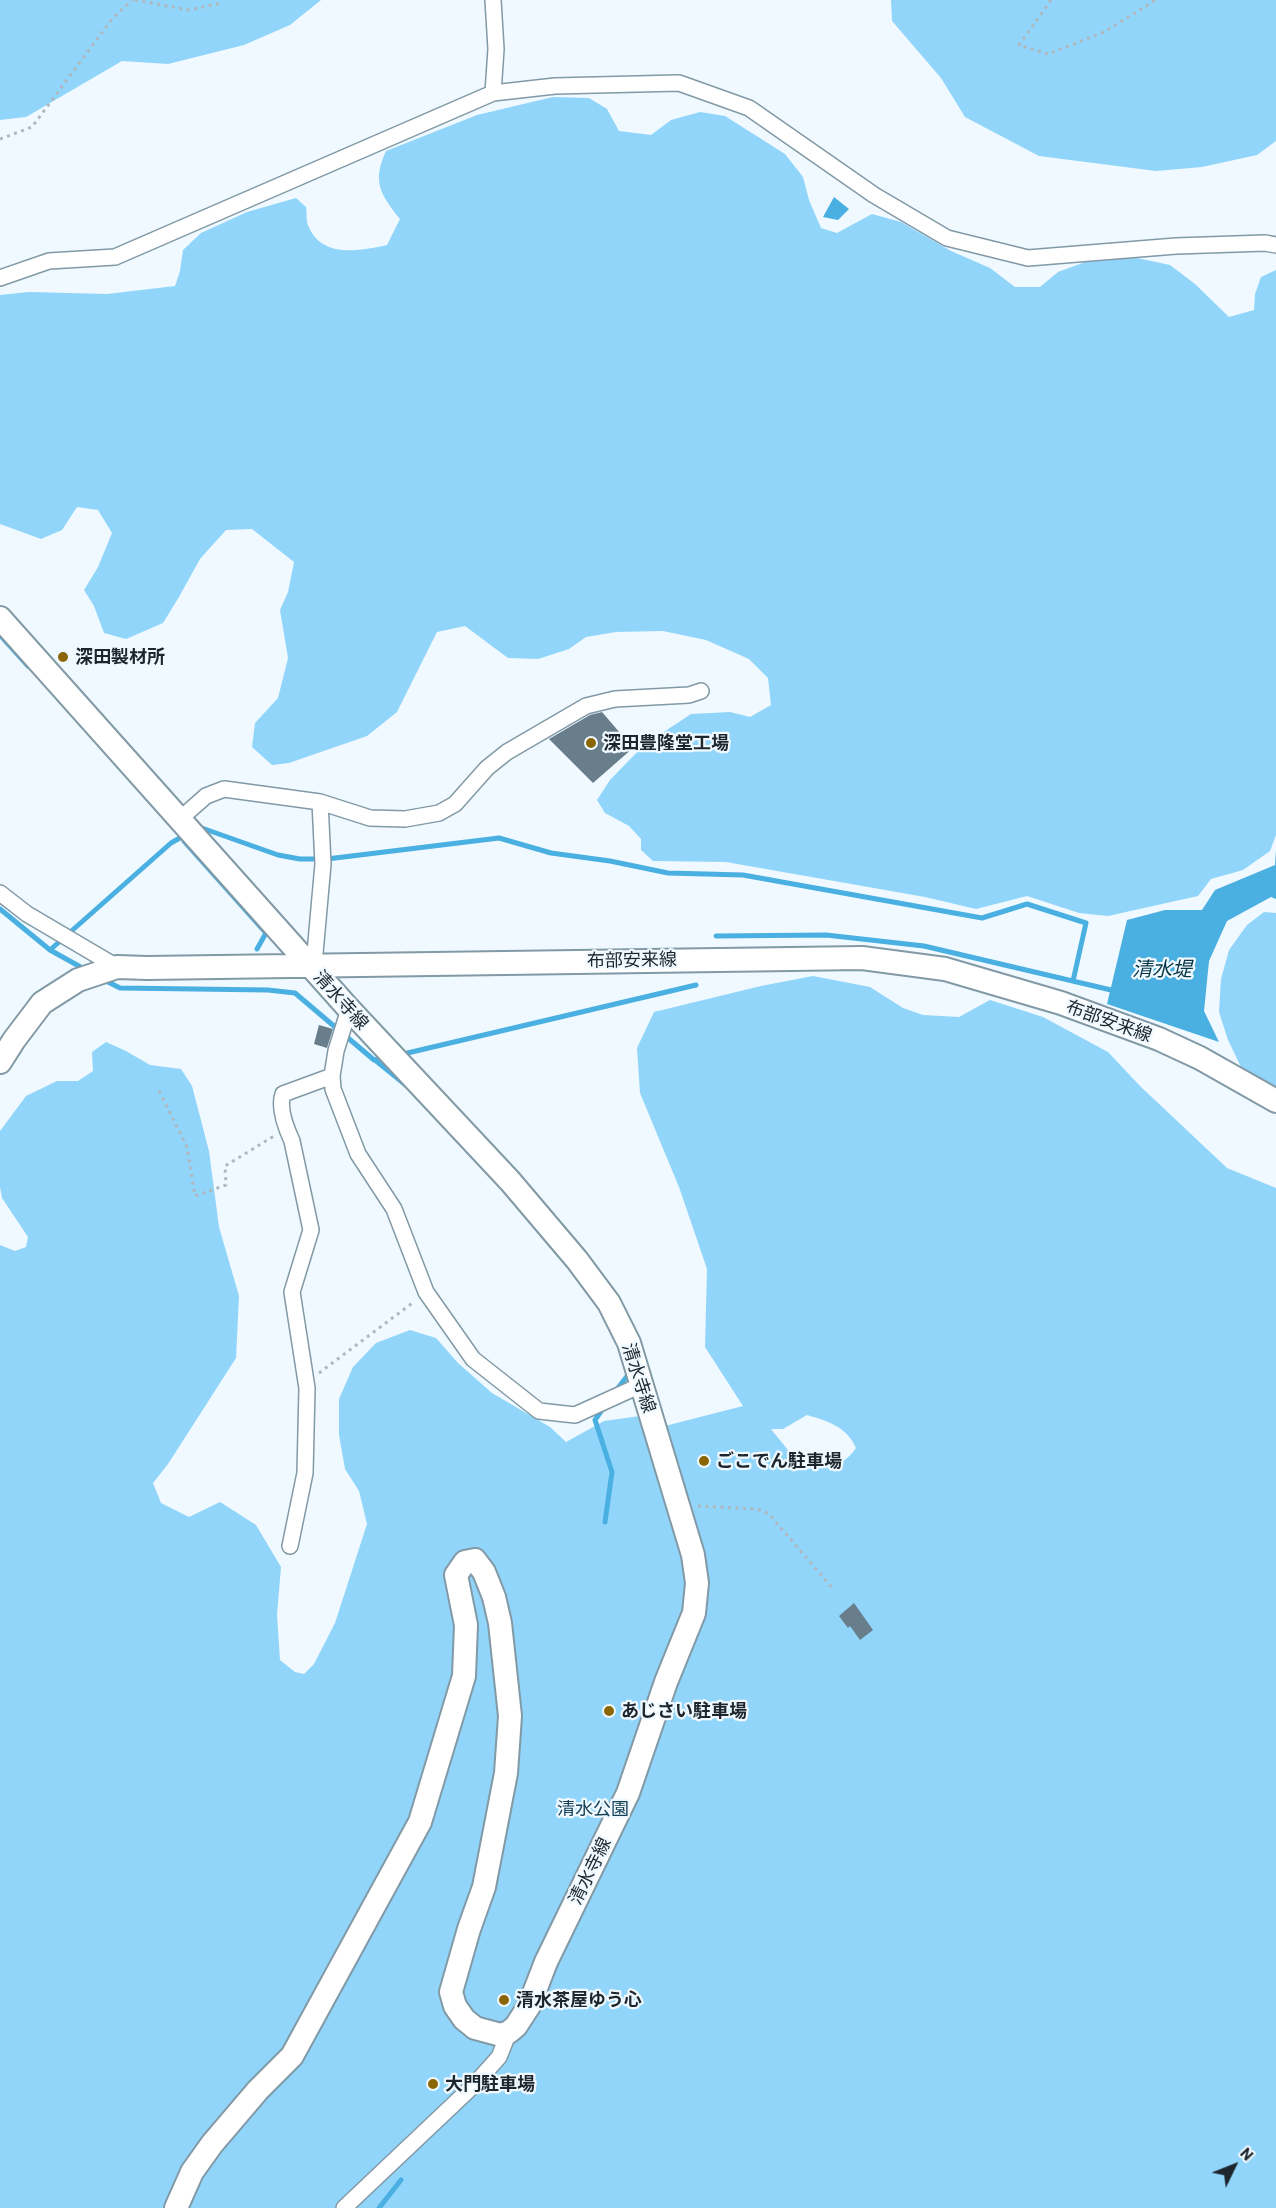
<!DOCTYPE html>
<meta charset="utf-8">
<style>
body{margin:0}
#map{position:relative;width:1276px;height:2208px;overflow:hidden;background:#eff9ff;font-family:Barlow,sans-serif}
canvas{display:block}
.north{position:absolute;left:1204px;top:2136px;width:60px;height:60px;-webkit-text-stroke:4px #eff9ff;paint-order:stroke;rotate:47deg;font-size:16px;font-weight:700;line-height:24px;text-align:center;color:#1d262c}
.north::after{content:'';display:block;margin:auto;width:21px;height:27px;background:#1d262c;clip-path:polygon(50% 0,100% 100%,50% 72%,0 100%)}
</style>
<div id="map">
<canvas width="1276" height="2208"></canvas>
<div class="north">N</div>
</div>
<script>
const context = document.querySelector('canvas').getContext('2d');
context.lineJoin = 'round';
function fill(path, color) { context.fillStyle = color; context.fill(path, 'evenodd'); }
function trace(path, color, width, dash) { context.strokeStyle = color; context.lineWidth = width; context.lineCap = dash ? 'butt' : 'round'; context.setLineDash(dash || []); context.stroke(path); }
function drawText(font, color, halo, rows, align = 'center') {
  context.font = font + ' Barlow,"Noto Sans JP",sans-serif'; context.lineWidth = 4.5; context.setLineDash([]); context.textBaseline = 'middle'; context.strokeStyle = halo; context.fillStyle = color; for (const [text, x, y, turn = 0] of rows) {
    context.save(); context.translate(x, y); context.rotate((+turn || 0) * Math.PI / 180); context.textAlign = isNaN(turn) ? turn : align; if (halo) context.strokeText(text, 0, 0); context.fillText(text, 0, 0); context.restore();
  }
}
fill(new Path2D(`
 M 0,0 L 321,0 L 290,25 L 244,45 L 168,64 L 122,61 L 26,117 L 0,120 Z
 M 891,0 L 1276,0 L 1276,141 L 1257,155 L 1202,167 L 1156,171 L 1039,156 L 965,117 L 941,78 L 892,21 Z
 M 553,97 L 589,98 L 607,109 L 619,131 L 651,135 L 671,120 L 700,112 L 725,116 L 785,154 L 803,177 L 809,200 L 821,228 L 837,233 L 872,214 L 901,222 L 951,251 L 990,268 L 1015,287 L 1040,287 L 1058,272 L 1088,261 L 1137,258 L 1170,265 L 1195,284 L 1229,317 L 1254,310 L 1255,294 L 1261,277 L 1276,270 L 1276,835 L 1270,851 L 1243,870 L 1211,879 L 1198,896 L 1108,916 L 1079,913 L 1027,896 L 976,909 L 925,897 L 726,862 L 653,861 L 641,850 L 641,839 L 629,826 L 605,813 L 597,800 L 610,780 L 644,745 L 691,714 L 730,712 L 750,717 L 771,705 L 768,678 L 749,659 L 706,640 L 663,631 L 616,632 L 586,637 L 569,649 L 538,659 L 508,658 L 465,626 L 437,632 L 397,712 L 367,736 L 289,763 L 272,765 L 252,747 L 255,723 L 278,698 L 288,658 L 280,610 L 288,592 L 294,562 L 252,529 L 226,530 L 200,559 L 179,597 L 163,623 L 126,639 L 104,633 L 94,606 L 84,590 L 98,567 L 112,533 L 98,510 L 77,507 L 62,530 L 41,539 L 0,524 L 0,295 L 29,292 L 107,294 L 175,286 L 180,271 L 183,250 L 201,233 L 247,212 L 296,198 L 306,207 C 307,212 306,220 308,225 C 321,259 360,251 387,245 L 400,219 C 380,194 372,181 386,151 L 477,115 Z
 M 1264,912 L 1276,913 L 1276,1090 L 1241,1067 L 1228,1040 L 1219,1012 L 1221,979 L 1229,950 L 1247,925 Z
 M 813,976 L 870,987 L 903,1008 L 923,1015 L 959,1017 L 990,1000 L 1043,1017 L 1108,1052 L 1140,1086 L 1227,1168 L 1276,1188 L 1276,2208 L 0,2208 L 0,1245 L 15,1251 L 26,1247 L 28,1237 L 2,1198 L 0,1187 L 0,1131 L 26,1096 L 57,1081 L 78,1081 L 93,1071 L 92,1052 L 106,1042 L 126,1051 L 150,1065 L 181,1069 L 192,1086 L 209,1151 L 219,1227 L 239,1296 L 236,1358 L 168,1464 L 153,1483 L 161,1503 L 189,1517 L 220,1502 L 256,1525 L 281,1567 L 277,1615 L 280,1660 L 295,1672 L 304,1674 L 314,1664 L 335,1623 L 367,1524 L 359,1491 L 345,1469 L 339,1435 L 339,1399 L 353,1367 L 376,1343 L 410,1330 L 436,1338 L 458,1363 L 492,1393 L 550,1427 L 566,1442 L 604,1421 L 640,1416 L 661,1427 L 743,1406 L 705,1347 L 707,1269 L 679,1187 L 640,1093 L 637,1048 L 654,1012 L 761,986 ZM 807,1415 C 828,1421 847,1427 856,1448 C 840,1471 827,1463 804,1470 L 771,1429 L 783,1429 Z`), '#92d5fa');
fill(new Path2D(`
 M 834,197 L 849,209 L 838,220 L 823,217 Z
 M 1276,850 L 1276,899 L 1271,897 L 1227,921 L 1209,961 L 1204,1011 L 1219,1042 L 1107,1004 L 1127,920 L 1165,910 L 1202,910 L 1215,890 L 1275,865 Z`), '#4aafe1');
trace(new Path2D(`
 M 0,635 L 28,666
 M 196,828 L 199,827 L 278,855 L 300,859 L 327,859 L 499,838 L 551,853 L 610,861 L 668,873 L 743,875 L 982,918 L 1027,904 L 1086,923 L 1073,981
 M 184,841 L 266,933 L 257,949
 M 0,909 L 50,950 L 86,970
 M 716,936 L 826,935 L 924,946 L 1111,990
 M 50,950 L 171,843 L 185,835
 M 102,979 L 120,988 L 268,990 L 295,993 L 374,1060 L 384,1058
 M 399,1055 L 696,985
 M 375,1060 L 407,1086
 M 615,1392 L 631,1371
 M 604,1407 L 595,1420 L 612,1472 L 605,1522
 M 379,2208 L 401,2180`), '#4aafe1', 5);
fill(new Path2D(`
 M 602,712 L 633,748 L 593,783 L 549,739 L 590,715 Z
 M 319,1025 L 333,1029 L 327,1048 L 314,1044 Z
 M 854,1603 L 873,1630 L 860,1640 L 850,1626 L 848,1628 L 839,1616 Z`), '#687e8b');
const minor = new Path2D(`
 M 493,93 L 496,49 L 493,0
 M 0,278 L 49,261 L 115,257 L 493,93 L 555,86 L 679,83 L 749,108 L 874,195 L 947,238 L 1028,258 L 1176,246 L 1265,243 L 1276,245
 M 180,819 L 206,796 L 224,789 L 320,802 L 370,818 L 405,819 L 439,813 L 455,804 L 487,768 L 507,752 L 586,706 L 615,699 L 689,695 L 701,691
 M 0,893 L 27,914 L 117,967
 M 310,965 L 315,953 L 323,864 L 320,802
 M 332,1076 L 333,1089 L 358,1154 L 394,1209 L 426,1292 L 473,1359 L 539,1411 L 575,1415 L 641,1385
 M 290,1546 L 305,1473 L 307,1388 L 292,1292 L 311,1230 L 292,1141 C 286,1128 278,1108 283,1094 L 332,1076 L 336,1051 L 349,1009
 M 344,2208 L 474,2085 L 499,2057 L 509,2032`);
const secondary = new Path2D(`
 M 0,618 L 349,1009 L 510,1181 L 577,1260 L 609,1303 L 629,1343 L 693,1555 L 697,1583 L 694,1613 L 666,1682 L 628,1793 L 546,1962 L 529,2006 L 516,2026 L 509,2032 L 501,2035 L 475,2028 L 464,2019 L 455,2006 L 451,1992 L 469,1929 L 484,1887 L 506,1773 L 510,1716 L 500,1623 L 494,1597 L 484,1572 L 475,1560 L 465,1562 L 456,1575 L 466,1625 L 464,1676 L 420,1822 L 292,2056 L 258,2090 L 212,2144 L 192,2172 L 176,2208
 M 0,1062 L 14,1040 L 42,1003 L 78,980 L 117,967 L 147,968 L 862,958 L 945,969 L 1061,1003 L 1159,1039 L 1200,1058 L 1276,1101`);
trace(minor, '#8299a6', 18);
trace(secondary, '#8299a6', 26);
trace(new Path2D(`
 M 135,0 L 189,10 L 217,4 L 220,0
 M 1051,0 L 1019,45 L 1048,54 L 1104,32 L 1156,0
 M 0,139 L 32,127 L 112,19 L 132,0
 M 159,1091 L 187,1147 L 195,1196 L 226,1185 L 225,1166 L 274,1136
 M 319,1373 L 415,1301
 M 698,1506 L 757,1509 L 769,1514 L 834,1590`), '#afb8be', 3, [3, 4.5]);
trace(minor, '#fff', 15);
trace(secondary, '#fff', 22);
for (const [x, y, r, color] of [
 [63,657,6,"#8b6606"],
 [591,743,6,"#8b6606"],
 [704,1461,6,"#8b6606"],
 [609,1711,6,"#8b6606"],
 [504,2000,6,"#8b6606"],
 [433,2084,6,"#8b6606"]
]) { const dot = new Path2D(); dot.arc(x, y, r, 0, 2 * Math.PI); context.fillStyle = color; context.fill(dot); trace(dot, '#eff9ff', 2); }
drawText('bold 18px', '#1d262c', '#eff9ff', [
 ["深田製材所",75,657],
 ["深田豊隆堂工場",603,743],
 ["ごこでん駐車場",716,1461],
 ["あじさい駐車場",621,1711],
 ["清水茶屋ゆう心",516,2000],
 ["大門駐車場",445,2084]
], 'left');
drawText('18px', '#1d262c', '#eff9ff', [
 ["布部安来線",632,960,-1],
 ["清水寺線",341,1000,48],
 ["布部安来線",1109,1021,20],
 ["清水寺線",639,1378,72],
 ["清水寺線",590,1871,-64]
]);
drawText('18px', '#164156', '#eff9ff', [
 ["清水公園",593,1809]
]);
drawText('italic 20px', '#073549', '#eff9ff', [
 ["清水堤",1162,969]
]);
</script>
